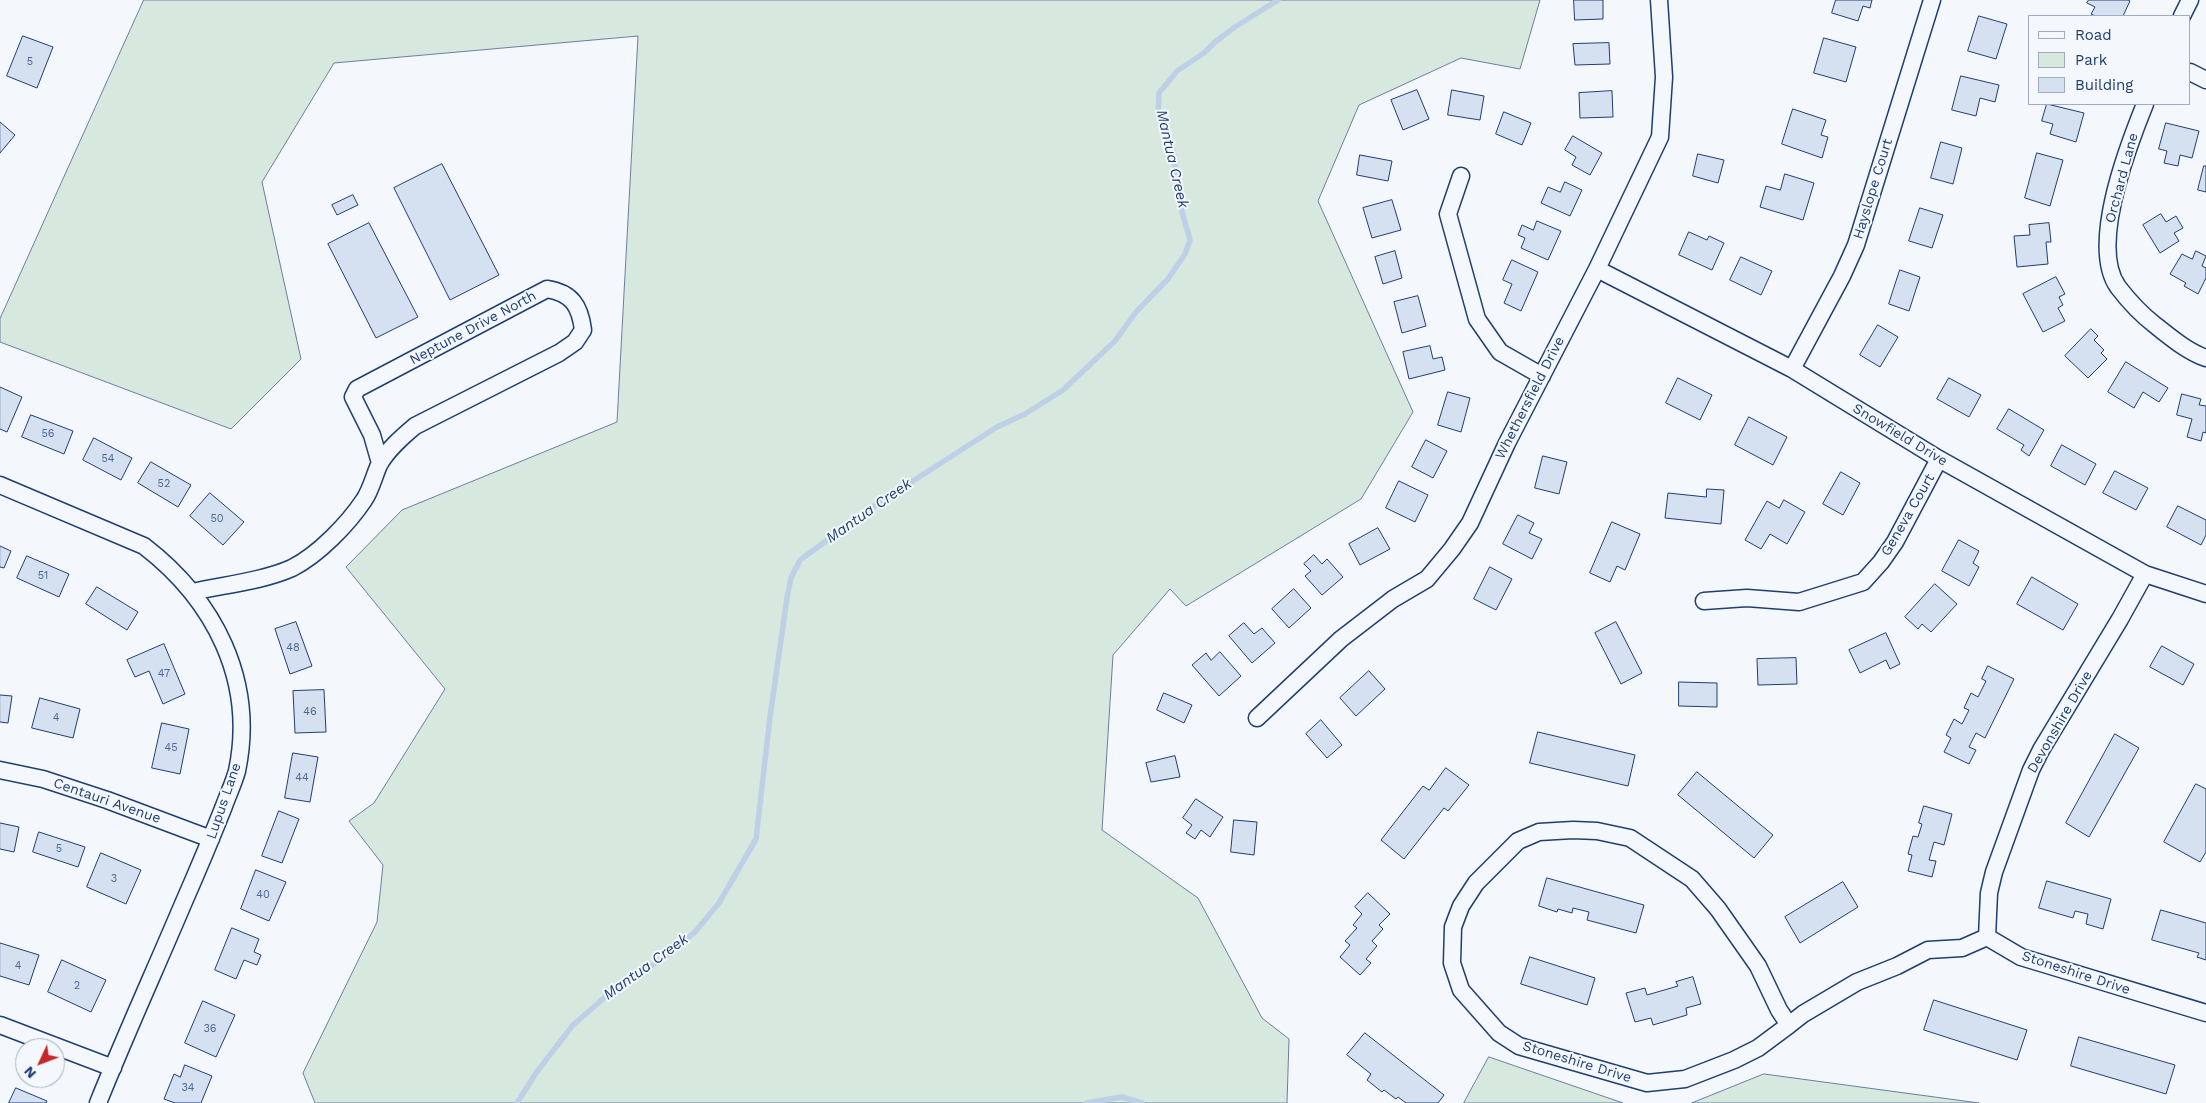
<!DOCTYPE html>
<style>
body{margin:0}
#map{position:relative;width:2206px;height:1103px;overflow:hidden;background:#f4f7fb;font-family:"Work Sans",sans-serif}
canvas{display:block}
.legend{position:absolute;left:2028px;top:15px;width:162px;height:90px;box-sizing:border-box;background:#f4f7fb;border:1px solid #9eadc5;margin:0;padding:6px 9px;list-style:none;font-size:15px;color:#1d3f73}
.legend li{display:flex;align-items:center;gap:10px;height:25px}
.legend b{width:25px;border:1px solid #9eadc5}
.north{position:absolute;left:15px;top:1038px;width:50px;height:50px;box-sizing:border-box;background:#f4f7fb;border:1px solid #9eadc5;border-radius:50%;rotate:227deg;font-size:14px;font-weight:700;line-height:20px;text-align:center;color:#1d3f73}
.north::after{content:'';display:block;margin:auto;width:18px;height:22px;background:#c62828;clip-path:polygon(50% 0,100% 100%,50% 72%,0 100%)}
</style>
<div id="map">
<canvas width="2206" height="1103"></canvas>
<ul class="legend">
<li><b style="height:6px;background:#f4f7fb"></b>Road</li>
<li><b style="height:14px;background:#d7e8df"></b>Park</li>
<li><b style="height:14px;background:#d5e0f0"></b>Building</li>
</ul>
<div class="north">N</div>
</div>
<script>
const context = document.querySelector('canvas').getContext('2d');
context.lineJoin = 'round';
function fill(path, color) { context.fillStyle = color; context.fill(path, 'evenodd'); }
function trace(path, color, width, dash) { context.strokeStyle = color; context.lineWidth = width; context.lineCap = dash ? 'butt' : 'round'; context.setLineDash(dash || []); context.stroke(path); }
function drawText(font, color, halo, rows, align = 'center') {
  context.font = font + ' "Work Sans",sans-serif'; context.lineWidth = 4; context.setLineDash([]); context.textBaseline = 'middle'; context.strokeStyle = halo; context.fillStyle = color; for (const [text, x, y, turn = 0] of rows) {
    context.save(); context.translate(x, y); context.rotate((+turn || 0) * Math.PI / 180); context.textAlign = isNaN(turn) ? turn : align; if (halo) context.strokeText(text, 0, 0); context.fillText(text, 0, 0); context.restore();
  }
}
const green = new Path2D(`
 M 144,0 L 1540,0 L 1520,69 L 1461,58 L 1359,105 L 1318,201 L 1413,412 L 1361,499 L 1186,606 L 1170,589 L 1113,655 L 1102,830 L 1198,898 L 1262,1018 L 1289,1039 L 1287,1103 L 315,1103 L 303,1073 L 377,922 L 383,865 L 349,821 L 374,803 L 445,689 L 346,567 L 402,510 L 617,422 L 638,36 L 334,63 L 262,182 L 301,359 L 231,429 L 0,342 L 0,319 Z
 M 1489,1057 L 1623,1103 L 1464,1103 Z
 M 1764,1074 L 1979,1103 L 1692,1103 Z`);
fill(green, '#d7e8df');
trace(green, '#687fa3', 1);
trace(new Path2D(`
 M 517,1103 L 536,1073 L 573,1025 L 604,998 L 670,953 L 695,932 L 719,903 L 756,839 L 770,717 L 787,598 L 791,578 L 800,560 L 874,506 L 997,427 L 1025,414 L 1063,390 L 1115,341 L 1136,312 L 1168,279 L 1185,254 L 1190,240 L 1182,212 L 1173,151 L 1158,116 L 1159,93 L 1177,71 L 1204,53 L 1215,42 L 1235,27 L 1278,0
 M 1086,1103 L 1122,1097 L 1142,1103`), '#bed0e5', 5.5);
const building = new Path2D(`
 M 1574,0 L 1603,0 L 1603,19 L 1575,20 Z
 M 1836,0 L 1872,0 L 1870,8 L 1863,6 L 1858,21 L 1832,13 Z
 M 2089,0 L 2128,0 L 2130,1 L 2123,16 L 2095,16 L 2091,14 L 2095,7 L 2087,3 Z
 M 1979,16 L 2007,24 L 1996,59 L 1968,51 Z
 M 23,36 L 53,47 L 37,88 L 7,76 Z
 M 1824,38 L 1856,47 L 1846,82 L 1814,73 Z
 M 1609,43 L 1610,64 L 1575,65 L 1573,44 Z
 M 1961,76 L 1999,85 L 1995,102 L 1980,98 L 1976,116 L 1952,110 Z
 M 1417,90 L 1429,119 L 1403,130 L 1391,100 Z
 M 1452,90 L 1484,96 L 1480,120 L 1448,115 Z
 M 1612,91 L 1613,117 L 1580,118 L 1579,93 Z
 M 2047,104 L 2084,113 L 2076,142 L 2050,134 L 2053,124 L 2042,121 Z
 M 1793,109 L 1826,120 L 1821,135 L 1828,137 L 1822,158 L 1782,144 Z
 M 1504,112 L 1531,123 L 1522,145 L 1496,134 Z
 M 0,122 L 15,135 L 0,153 Z
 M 2166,123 L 2199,131 L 2192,158 L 2180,155 L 2178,166 L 2164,163 L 2167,151 L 2159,149 Z
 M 1573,136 L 1602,153 L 1590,175 L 1572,165 L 1576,157 L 1565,150 Z
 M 1941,142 L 1962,148 L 1953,184 L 1931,178 Z
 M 2037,153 L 2063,160 L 2050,206 L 2025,198 Z
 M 1698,154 L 1724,160 L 1718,183 L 1693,176 Z
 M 1360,155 L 1392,161 L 1388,181 L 1357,175 Z
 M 442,164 L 499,275 L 450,300 L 394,188 Z
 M 2204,166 L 2206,166 L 2206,192 L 2198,190 Z
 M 1785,174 L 1814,183 L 1803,220 L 1760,207 L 1766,186 L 1780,190 Z
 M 1565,182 L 1582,190 L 1570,216 L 1541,203 L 1548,187 L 1560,192 Z
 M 353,195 L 358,205 L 337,215 L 332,205 Z
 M 1392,200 L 1401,230 L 1372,238 L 1363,208 Z
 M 1920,208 L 1943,215 L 1932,248 L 1909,241 Z
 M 2161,214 L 2166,222 L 2176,216 L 2183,228 L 2174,233 L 2179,241 L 2160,253 L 2143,225 Z
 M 1537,221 L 1561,231 L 1548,260 L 1521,248 L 1525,238 L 1518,235 L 1522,225 L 1533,230 Z
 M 369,223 L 418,317 L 376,338 L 328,244 Z
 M 2049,223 L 2051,242 L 2046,242 L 2048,264 L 2017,267 L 2014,236 L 2030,235 L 2029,225 Z
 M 1689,232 L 1707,240 L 1709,236 L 1724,243 L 1712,270 L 1679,255 Z
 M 1395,251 L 1402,278 L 1383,284 L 1375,257 Z
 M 2196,251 L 2206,256 L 2202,266 L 2206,268 L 2206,278 L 2198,294 L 2184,286 L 2186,283 L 2170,274 L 2182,254 L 2192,259 Z
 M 1741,257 L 1772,271 L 1761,295 L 1730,280 Z
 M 1512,260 L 1538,272 L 1521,311 L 1504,303 L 1512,284 L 1503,280 Z
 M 1900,270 L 1920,277 L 1909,311 L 1889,304 Z
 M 2056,277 L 2065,294 L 2059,297 L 2063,305 L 2058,308 L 2065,321 L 2043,332 L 2023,294 Z
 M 1418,296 L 1426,326 L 1402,333 L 1394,302 Z
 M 1878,325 L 1898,337 L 1880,367 L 1860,355 Z
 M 2091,329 L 2098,336 L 2094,340 L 2104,350 L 2101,353 L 2107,359 L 2088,378 L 2065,356 Z
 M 1430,346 L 1433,359 L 1442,357 L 1445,370 L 1409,379 L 1403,352 Z
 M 2126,362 L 2168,388 L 2159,402 L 2143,392 L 2134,408 L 2108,392 Z
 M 1678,378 L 1712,395 L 1700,420 L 1666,403 Z
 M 1949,378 L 1981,395 L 1969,417 L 1937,399 Z
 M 0,387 L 22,397 L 7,432 L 0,429 Z
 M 1448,392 L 1470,398 L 1461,432 L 1438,425 Z
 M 2182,394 L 2201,399 L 2199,405 L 2206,406 L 2206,433 L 2203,432 L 2201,441 L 2187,437 L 2192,419 L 2177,415 Z
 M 2009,409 L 2044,430 L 2029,456 L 2021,450 L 2024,445 L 1997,429 Z
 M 31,415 L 73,431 L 64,454 L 22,437 Z
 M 1749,417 L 1787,437 L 1773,465 L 1735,445 Z
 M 94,438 L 132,458 L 121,480 L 83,460 Z
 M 1426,440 L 1447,451 L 1433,478 L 1412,467 Z
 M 2062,445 L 2096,464 L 2085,485 L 2051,466 Z
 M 1543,456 L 1567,462 L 1559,494 L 1535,488 Z
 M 151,462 L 191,485 L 178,507 L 138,483 Z
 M 2115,471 L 2148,488 L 2136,510 L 2103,493 Z
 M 1841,472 L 1860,483 L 1843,515 L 1823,504 Z
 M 1399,481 L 1428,495 L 1415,522 L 1386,508 Z
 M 1707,489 L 1724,490 L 1721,524 L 1665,518 L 1668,493 L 1706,497 Z
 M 210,493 L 244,522 L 223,545 L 190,516 Z
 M 1784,500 L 1805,512 L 1787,544 L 1770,534 L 1761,549 L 1745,540 L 1767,501 L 1779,508 Z
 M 2178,506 L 2206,520 L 2206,535 L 2201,545 L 2167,527 Z
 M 1518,515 L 1534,523 L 1529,533 L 1542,539 L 1532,559 L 1503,544 Z
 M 1612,522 L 1640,534 L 1625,570 L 1617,566 L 1610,582 L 1590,573 Z
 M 1378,528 L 1390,549 L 1360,565 L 1349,544 Z
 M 1959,540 L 1979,551 L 1973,563 L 1979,567 L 1969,586 L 1942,571 Z
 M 0,546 L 11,551 L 4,568 L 0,567 Z
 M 1314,555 L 1322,564 L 1327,559 L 1343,577 L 1322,595 L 1305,576 L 1311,571 L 1304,564 Z
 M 27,556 L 69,574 L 59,597 L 17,578 Z
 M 1490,567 L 1512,579 L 1496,610 L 1474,599 Z
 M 2032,577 L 2078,604 L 2063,630 L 2017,604 Z
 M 1935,584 L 1957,604 L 1931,632 L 1922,624 L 1918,629 L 1905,617 Z
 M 97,587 L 138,612 L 127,630 L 86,604 Z
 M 1294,589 L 1311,608 L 1289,628 L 1272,609 Z
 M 296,622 L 312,666 L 290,674 L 275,629 Z
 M 1616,622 L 1642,673 L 1621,684 L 1595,633 Z
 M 1244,623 L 1254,634 L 1262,628 L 1275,643 L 1252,663 L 1229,636 Z
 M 1886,633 L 1900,664 L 1890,669 L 1886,660 L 1860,673 L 1849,650 Z
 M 164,644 L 185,694 L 163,704 L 149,671 L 135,677 L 127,660 Z
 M 2162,646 L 2194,664 L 2183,685 L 2150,667 Z
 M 1220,652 L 1241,676 L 1219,696 L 1192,665 L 1206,653 L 1211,660 Z
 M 1796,658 L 1797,684 L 1758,685 L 1757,659 Z
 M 1988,666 L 2014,679 L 1985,738 L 1976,733 L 1969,747 L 1976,750 L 1969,764 L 1944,752 L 1951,738 L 1946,735 L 1954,719 L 1962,724 L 1969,710 L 1964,708 L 1971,693 L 1978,697 L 1986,681 L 1982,679 Z
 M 1369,671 L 1385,689 L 1356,716 L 1340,698 Z
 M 1679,682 L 1717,683 L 1717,707 L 1679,706 Z
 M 324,690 L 326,732 L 295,733 L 293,691 Z
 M 1164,693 L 1192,705 L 1184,723 L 1157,710 Z
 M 0,695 L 12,696 L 8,723 L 0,722 Z
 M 40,698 L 80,709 L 73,738 L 32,728 Z
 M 1321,720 L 1342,745 L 1327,758 L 1306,734 Z
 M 162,723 L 189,729 L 180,774 L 152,768 Z
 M 1538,732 L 1635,755 L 1628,786 L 1530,763 Z
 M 2115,734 L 2139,748 L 2089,837 L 2066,823 Z
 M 293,753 L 318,757 L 310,802 L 285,798 Z
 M 1175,756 L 1180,777 L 1151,782 L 1146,763 Z
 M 1446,768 L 1469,785 L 1448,811 L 1444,808 L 1404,859 L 1381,840 L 1423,786 L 1429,790 Z
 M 1697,772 L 1773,835 L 1754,858 L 1678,795 Z
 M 2196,784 L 2206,789 L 2206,852 L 2200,862 L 2164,842 Z
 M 1196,799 L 1223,817 L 1210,837 L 1201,830 L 1195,839 L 1186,833 L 1192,825 L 1183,818 Z
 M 1924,806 L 1952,814 L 1944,845 L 1934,842 L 1929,860 L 1936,861 L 1932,877 L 1908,871 L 1912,855 L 1908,854 L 1913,836 L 1918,837 L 1922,824 L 1919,823 Z
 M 279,811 L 299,819 L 282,863 L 262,856 Z
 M 1234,820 L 1257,822 L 1254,855 L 1231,852 Z
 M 0,823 L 19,827 L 14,852 L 0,849 Z
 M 39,832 L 85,847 L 78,867 L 33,852 Z
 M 101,853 L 141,870 L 126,904 L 87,887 Z
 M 256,870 L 286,882 L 269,921 L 241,909 Z
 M 1547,878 L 1644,905 L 1636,933 L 1587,920 L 1589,912 L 1573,908 L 1572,913 L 1558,909 L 1557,912 L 1539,906 Z
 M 2047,881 L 2111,899 L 2103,929 L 2086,924 L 2088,914 L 2075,911 L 2073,918 L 2039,908 Z
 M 1843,882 L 1858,907 L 1800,943 L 1785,917 Z
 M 1368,893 L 1390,914 L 1379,925 L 1383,929 L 1372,941 L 1377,946 L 1366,959 L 1371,963 L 1360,975 L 1340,957 L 1350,945 L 1345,941 L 1357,928 L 1353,925 L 1362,914 L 1355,907 Z
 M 2161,910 L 2206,923 L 2206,960 L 2197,957 L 2199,953 L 2152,940 Z
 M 232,928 L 259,939 L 254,952 L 261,955 L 257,965 L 244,960 L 236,979 L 215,970 Z
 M 0,943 L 39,955 L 29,985 L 0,976 Z
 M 1530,957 L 1595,978 L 1587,1005 L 1521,984 Z
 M 62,960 L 106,980 L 91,1012 L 48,992 Z
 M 1693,977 L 1701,1004 L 1686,1008 L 1687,1015 L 1653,1025 L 1651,1018 L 1635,1022 L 1626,993 L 1645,988 L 1647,995 L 1678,986 L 1676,982 Z
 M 1934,1000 L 2027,1030 L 2017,1060 L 1924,1030 Z
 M 203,1001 L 235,1015 L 216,1057 L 185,1043 Z
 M 1365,1033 L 1444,1095 L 1438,1103 L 1406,1103 L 1398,1097 L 1396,1099 L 1384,1090 L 1382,1092 L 1367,1080 L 1371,1074 L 1347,1055 Z
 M 2079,1037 L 2175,1065 L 2166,1094 L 2071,1066 Z
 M 185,1065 L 212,1076 L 201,1103 L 175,1103 L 164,1099 L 174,1074 L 180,1077 Z
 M 16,1088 L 47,1101 L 46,1103 L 9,1103 Z`);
fill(building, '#d5e0f0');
trace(building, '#1d3f73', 1);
const street = new Path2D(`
 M 2182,16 L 2190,0
 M 2190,72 L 2206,80
 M 2145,104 C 2128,146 2089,246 2118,287 C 2128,300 2142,315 2155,325 C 2170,337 2188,352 2206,358
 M 1461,176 L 1448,214 L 1477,319 L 1500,352 L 1542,376
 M 1597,269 L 1792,369 L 1939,459 L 2145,574 L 2206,594
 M 1792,369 L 1842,276 L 1856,245 L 1932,0
 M 0,485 L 144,546 C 214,600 256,680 237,771 C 234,782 228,795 224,806 C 211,839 197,872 183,904 C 155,970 125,1036 98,1103
 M 192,592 C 223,585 263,581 292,568 C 318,555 348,524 364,500 C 371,490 374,476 379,465 C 387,450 402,437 415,426 L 559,353 L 575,342 L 583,330 C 580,306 572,293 547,289 L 357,389 L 353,397 L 372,435 L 380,463
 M 1704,601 L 1747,598 L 1799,602 L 1863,582 L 1881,562 L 1895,542 L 1939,459
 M 1257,718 L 1341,639 L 1393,599 L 1427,579 L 1452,549 L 1470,523 L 1507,443 L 1597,269 L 1660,137 L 1664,77 L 1659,0
 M 0,770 L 43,779 L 107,800 L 211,839
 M 1573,830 L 1597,831 L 1630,838 L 1692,879 L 1718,909 L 1758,966 L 1779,1010 L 1789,1025 L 1758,1048 L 1734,1060 L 1685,1079 L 1647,1083 L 1519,1046 L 1499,1033 L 1461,990 L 1452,963 L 1453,927 L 1461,906 L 1476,883 L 1518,841 L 1539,832 Z
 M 1987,937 L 1989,893 L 1994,872 L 2031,770 L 2041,750 L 2120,619 L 2145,574
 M 0,1025 L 113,1068
 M 1789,1025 L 1803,1014 L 1857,982 L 1897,966 L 1928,950 L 1962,948 L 1987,937 L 2021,957 L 2206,1013`);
trace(street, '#1d3f73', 19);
trace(street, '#f4f7fb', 16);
drawText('11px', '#4b6792', null, [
 ["5",30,62],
 ["56",48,434],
 ["54",108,459],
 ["52",164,484],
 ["50",217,519],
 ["51",43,576],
 ["48",293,648],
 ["47",164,674],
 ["46",310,712],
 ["4",56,718],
 ["45",171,748],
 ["44",302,778],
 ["5",59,849],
 ["3",114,879],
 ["40",263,895],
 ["4",18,966],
 ["2",77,986],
 ["36",210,1029],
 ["34",188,1088]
]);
drawText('14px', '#1d3f73', '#f4f7fb', [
 ["Orchard Lane",2122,178,-75],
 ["Hayslope Court",1873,189,-73],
 ["Neptune Drive North",473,328,-28],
 ["Whethersfield Drive",1530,398,-63],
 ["Snowfield Drive",1900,435,31],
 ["Geneva Court",1908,515,-60],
 ["Devonshire Drive",2060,722,-60],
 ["Centauri Avenue",107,801,19],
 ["Lupus Lane",224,801,-71],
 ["Stoneshire Drive",2076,973,18],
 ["Stoneshire Drive",1577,1062,17]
]);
drawText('italic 15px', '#1d3f73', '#f4f7fb', [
 ["Mantua Creek",1172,159,77],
 ["Mantua Creek",869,511,-35],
 ["Mantua Creek",646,967,-36]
]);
</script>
